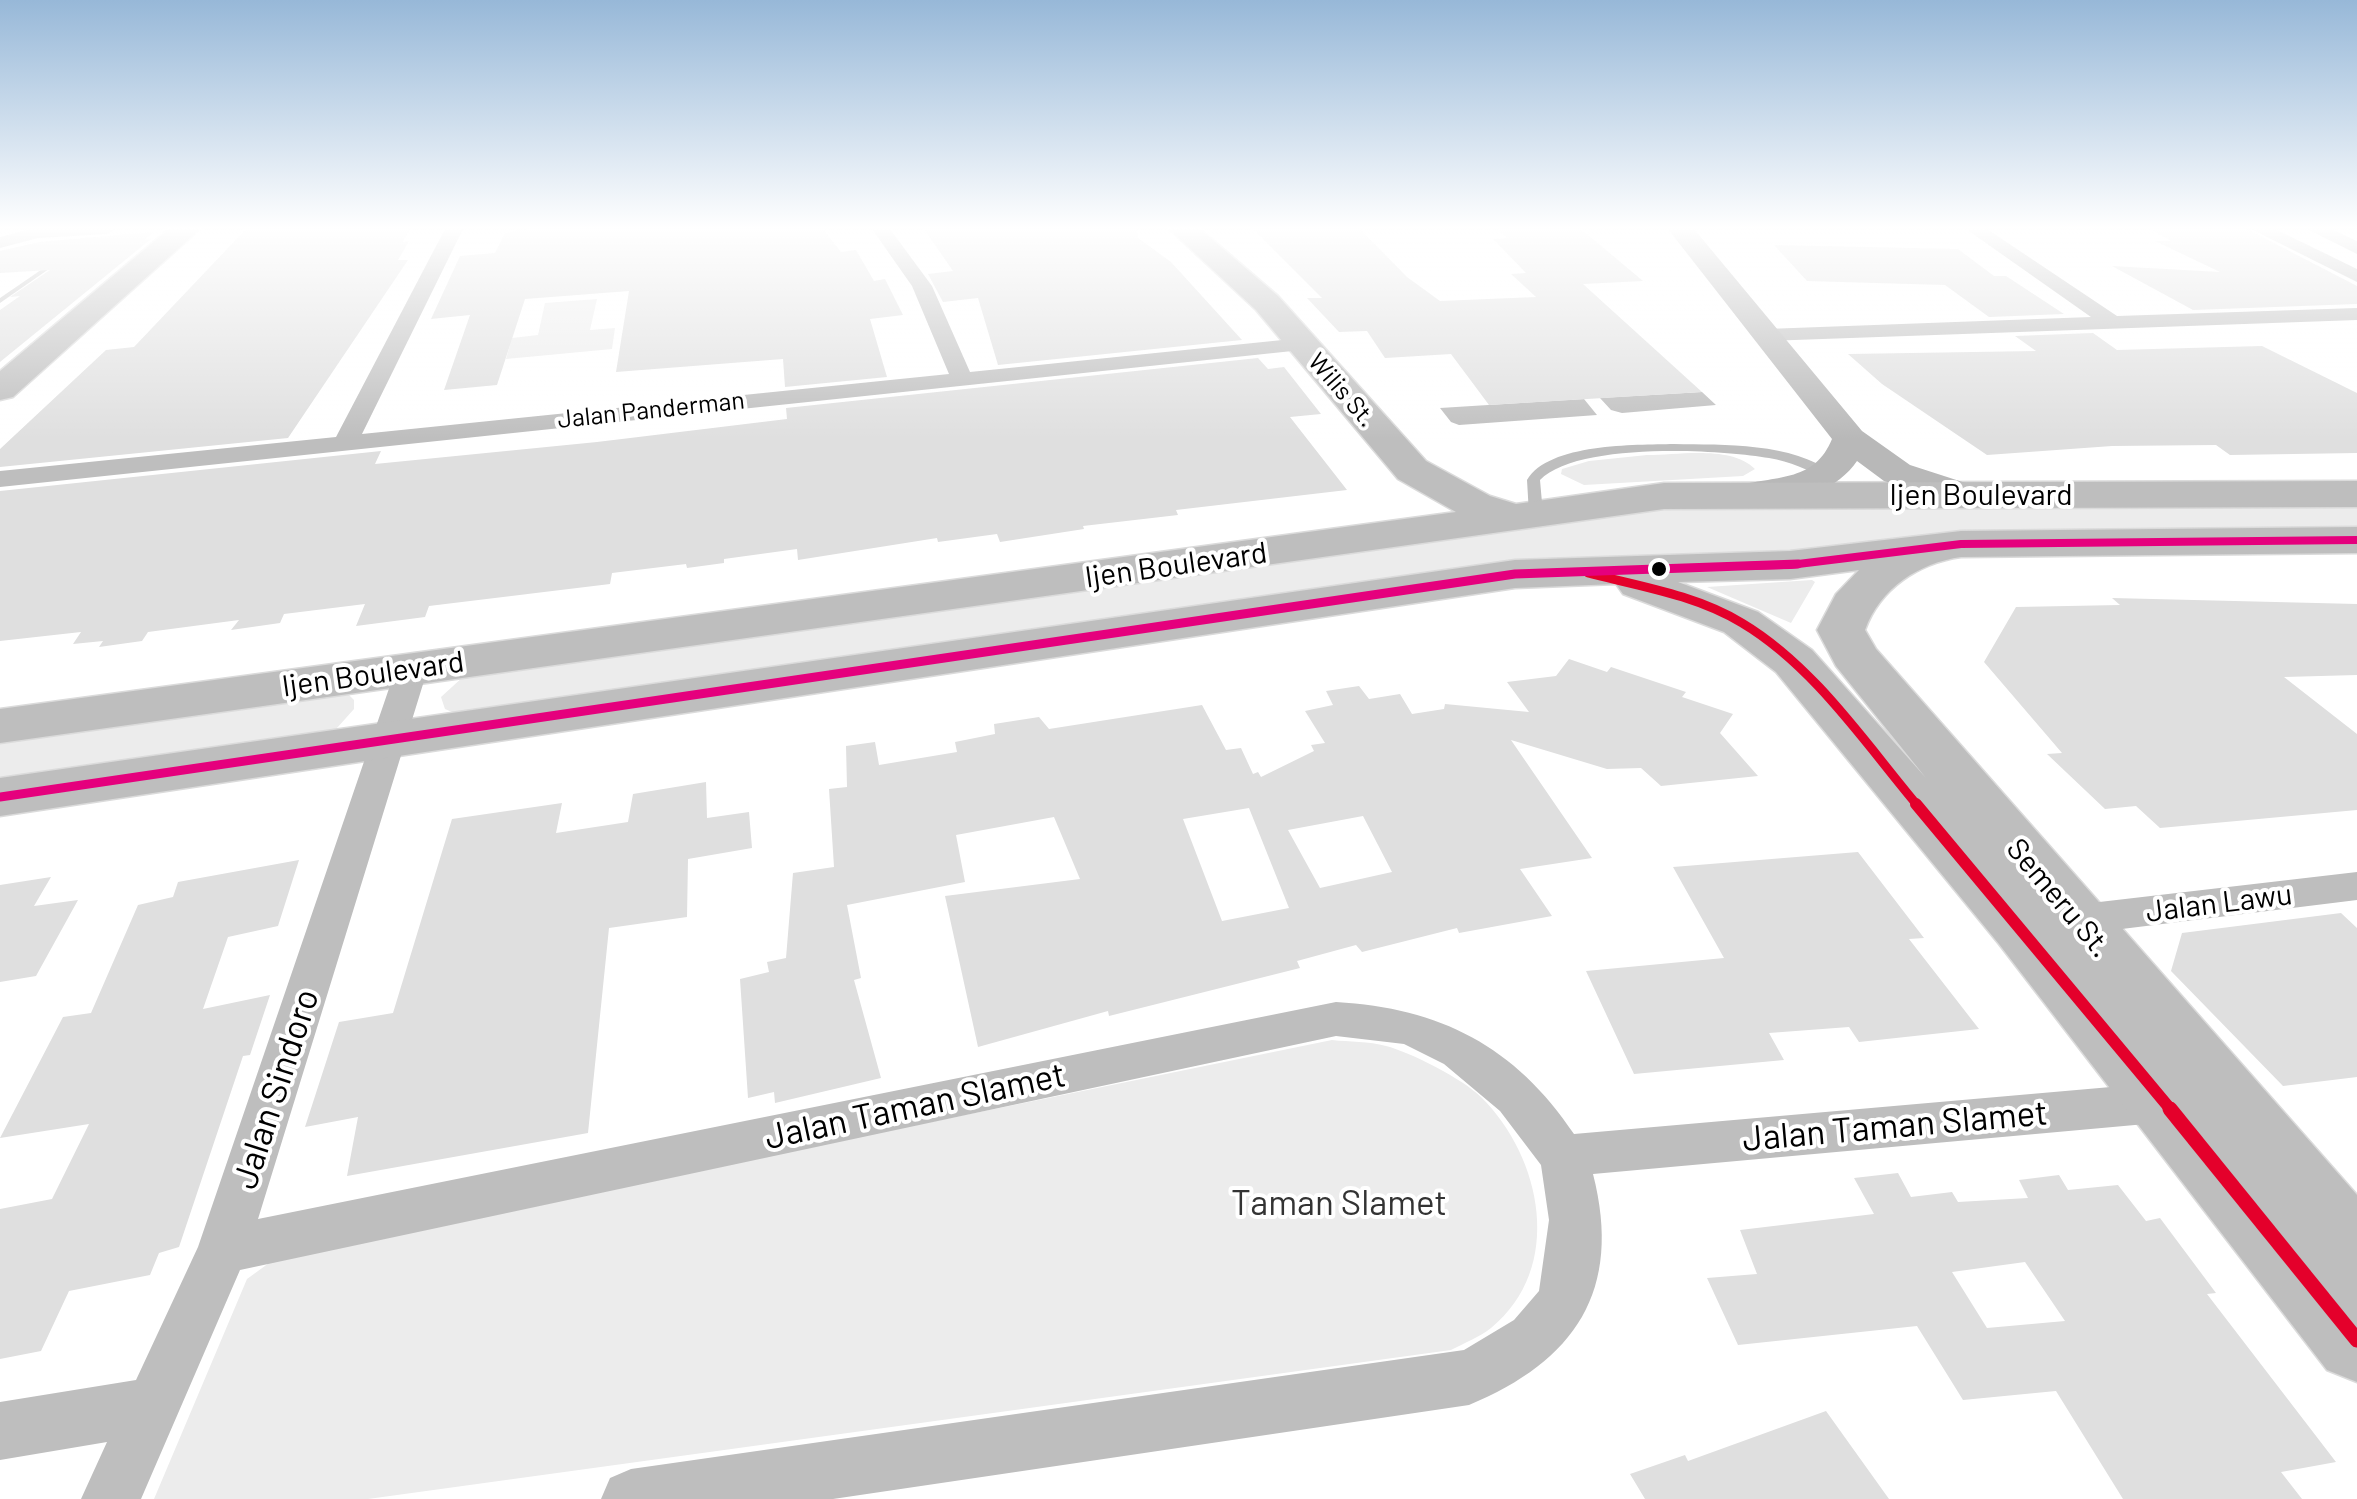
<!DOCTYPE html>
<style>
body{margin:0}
canvas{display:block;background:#fff}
</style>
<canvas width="2357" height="1499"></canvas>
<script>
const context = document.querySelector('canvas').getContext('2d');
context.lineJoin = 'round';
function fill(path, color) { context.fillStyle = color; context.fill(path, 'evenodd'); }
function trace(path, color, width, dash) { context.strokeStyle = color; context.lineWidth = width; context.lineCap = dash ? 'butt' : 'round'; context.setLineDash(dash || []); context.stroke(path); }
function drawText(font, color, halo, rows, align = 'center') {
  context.font = font + ' Barlow,sans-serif'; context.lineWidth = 8; context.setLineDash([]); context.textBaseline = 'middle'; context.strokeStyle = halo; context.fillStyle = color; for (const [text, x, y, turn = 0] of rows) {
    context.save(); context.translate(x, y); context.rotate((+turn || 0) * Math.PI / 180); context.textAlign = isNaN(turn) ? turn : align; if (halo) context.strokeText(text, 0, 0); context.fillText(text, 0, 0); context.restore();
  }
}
fill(new Path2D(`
 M 597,299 L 590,330 L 615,328 L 612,349 L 506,359 L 512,338 L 538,335 L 545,303 Z
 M 1647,455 C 1679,455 1731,445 1755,469 L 1743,476 L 1584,485 L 1561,474 L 1562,469 L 1589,461 Z
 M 2357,499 L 2357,533 L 1939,537 L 459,715 L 445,709 L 441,697 L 464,676 L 1639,505 Z
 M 1812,580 L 1815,582 L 1791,623 L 1707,587 Z
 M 348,694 L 354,700 L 354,709 L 337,728 L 322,735 L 0,784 L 0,735 Z
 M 1332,1040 C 1349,1042 1369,1041 1386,1046 C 1410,1052 1463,1079 1481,1097 C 1542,1157 1565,1268 1491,1328 C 1480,1337 1464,1343 1451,1350 L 368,1499 L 154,1499 L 247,1279 L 280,1255 Z`), '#ececec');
fill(new Path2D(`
 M 1702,392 L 1716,405 L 1622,413 L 1611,410 L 1600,398 Z
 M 1584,399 L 1597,415 L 1459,425 L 1451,422 L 1440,408 Z`), '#bfbfbf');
fill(new Path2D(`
 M 54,261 L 59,262 L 0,303 L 0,298 Z`), '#bfbfbf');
fill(new Path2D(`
 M 246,229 L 410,229 L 403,242 L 409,241 L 398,260 L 408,260 L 288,438 L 0,467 L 0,449 L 106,350 L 134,347 Z
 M 526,229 L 823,229 L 841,252 L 856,250 L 874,281 L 885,279 L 903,315 L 870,319 L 887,377 L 785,387 L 783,359 L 616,372 L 629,291 L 525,299 L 497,385 L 444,390 L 470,315 L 431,319 L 460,256 L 495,253 L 505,233 Z
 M 924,229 L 1137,229 L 1138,238 L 1171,262 L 1242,340 L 998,365 L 978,298 L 943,302 L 928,274 L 953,271 Z
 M 1253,229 L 1360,229 L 1407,277 L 1440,301 L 1536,297 L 1511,274 L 1526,273 L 1493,239 L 1507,238 L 1498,229 L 1581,229 L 1643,281 L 1583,284 L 1702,392 L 1489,405 L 1451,354 L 1385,358 L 1367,331 L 1339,332 L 1307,298 L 1322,298 Z
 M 2150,229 L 2247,229 L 2357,286 L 2357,304 L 2193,310 L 2112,266 L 2220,272 L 2155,241 L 2171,241 Z
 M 153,232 L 145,240 L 151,239 L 0,362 L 0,310 L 20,296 L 10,297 L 50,270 L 0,273 L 0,251 L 39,242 Z
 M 1774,245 L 1958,249 L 1994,276 L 2006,276 L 2064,314 L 1989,317 L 1945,285 L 1807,281 Z
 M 2093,333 L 2117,350 L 2262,346 L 2357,393 L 2357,453 L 2230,455 L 2216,445 L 2112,446 L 1987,455 L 1882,384 L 1848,354 L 2036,351 L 2015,336 Z
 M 1258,358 L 1268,369 L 1284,367 L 1321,414 L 1290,417 L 1347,490 L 1176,510 L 1178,515 L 1083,526 L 1084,529 L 1000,542 L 997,534 L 938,542 L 937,538 L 798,560 L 797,549 L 724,559 L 724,563 L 687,568 L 686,564 L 612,573 L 610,584 L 429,606 L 425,617 L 356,626 L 365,604 L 284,614 L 280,623 L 231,630 L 239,620 L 148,632 L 142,641 L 99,647 L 103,641 L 73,644 L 81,632 L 0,641 L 0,491 L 381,451 L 375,464 L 597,442 L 787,419 L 786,408 Z
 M 2112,598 L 2357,604 L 2357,675 L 2284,677 L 2357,734 L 2357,810 L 2160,828 L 2136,806 L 2105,809 L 2047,754 L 2062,753 L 1984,662 L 2016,607 L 2120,605 Z
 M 1569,659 L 1607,672 L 1611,667 L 1686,692 L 1682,697 L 1733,714 L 1720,733 L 1758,776 L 1661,786 L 1641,768 L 1607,769 L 1511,740 L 1592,858 L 1520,869 L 1552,916 L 1459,933 L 1457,928 L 1362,952 L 1356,945 L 1297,961 L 1300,968 L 1109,1016 L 1108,1011 L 978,1047 L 945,896 L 1080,879 L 1054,817 L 956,835 L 965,882 L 847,905 L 861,978 L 854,980 L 881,1078 L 775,1103 L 774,1092 L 748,1098 L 740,979 L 769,972 L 767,962 L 786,958 L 793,873 L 834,867 L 829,789 L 847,787 L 846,746 L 875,742 L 879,765 L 957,752 L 955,742 L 995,734 L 994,724 L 1039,717 L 1049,729 L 1202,705 L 1226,750 L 1241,748 L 1253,774 L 1258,772 L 1261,777 L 1314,751 L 1311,745 L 1325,743 L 1305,711 L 1333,705 L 1326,691 L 1359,686 L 1369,699 L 1400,694 L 1412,714 L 1444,709 L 1445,704 L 1529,712 L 1507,682 L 1556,676 ZM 1249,808 L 1289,908 L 1222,921 L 1183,819 ZM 1363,816 L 1392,872 L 1320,888 L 1288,830 Z
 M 706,782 L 707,818 L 749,812 L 752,848 L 688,859 L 687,917 L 609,928 L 588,1133 L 347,1176 L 358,1117 L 305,1127 L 339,1022 L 393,1013 L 452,819 L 562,803 L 556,833 L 628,822 L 633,794 Z
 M 1858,852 L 1924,938 L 1909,939 L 1979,1029 L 1859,1042 L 1849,1027 L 1769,1033 L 1784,1060 L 1634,1074 L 1586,971 L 1724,958 L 1673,867 Z
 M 299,860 L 278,926 L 228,937 L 203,1009 L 270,995 L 250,1055 L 243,1056 L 179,1247 L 159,1253 L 150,1275 L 69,1291 L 41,1351 L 0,1359 L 0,1209 L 52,1199 L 89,1124 L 0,1138 L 63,1017 L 91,1013 L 138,905 L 173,897 L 178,882 Z
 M 51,877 L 34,906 L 78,900 L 36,976 L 0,982 L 0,885 Z
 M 2341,913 L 2357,928 L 2357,1077 L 2283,1086 L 2171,971 L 2182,933 Z
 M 1898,1173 L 1911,1197 L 1952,1192 L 1958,1202 L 2028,1198 L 2019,1180 L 2059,1175 L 2068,1190 L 2118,1185 L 2146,1221 L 2160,1218 L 2216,1293 L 2207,1294 L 2336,1462 L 2281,1472 L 2302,1499 L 2123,1499 L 2056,1391 L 1963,1400 L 1917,1326 L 1738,1345 L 1707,1278 L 1757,1274 L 1740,1230 L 1874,1214 L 1854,1178 ZM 2025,1262 L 2065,1321 L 1987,1328 L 1952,1272 Z
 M 1826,1411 L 1889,1499 L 1645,1499 L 1630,1474 L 1685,1455 L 1688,1461 Z`), '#dfdfdf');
const primary = new Path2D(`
 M 169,229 L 200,229 L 13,397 L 0,400 L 0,371 Z
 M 1169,229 L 1200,229 L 1278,296 L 1426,461 L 1490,496 L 1516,504 L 1664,483 L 2357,481 L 2357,507 L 1664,509 L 0,743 L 0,709 L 1456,512 L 1398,479 L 1256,310 Z
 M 2357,527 L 2357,553 L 1961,557 C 1919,563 1880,588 1865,630 L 1876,649 L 2357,1195 L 2357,1382 L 2327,1370 L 1999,944 L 1776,672 L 1724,632 L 1623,594 L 1616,584 L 1515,588 L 0,816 L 0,778 L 1515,560 L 1790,551 L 1961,531 ZM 1859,570 L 1836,594 L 1817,630 L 1836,666 L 1926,778 L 1812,650 L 1758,612 L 1678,582 L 1790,579 Z`);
trace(primary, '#dbdbdb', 3);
fill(new Path2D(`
 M 1674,444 C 1724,445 1792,442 1834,474 L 1828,478 C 1808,471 1790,461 1769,458 C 1718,449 1576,442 1540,480 L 1543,514 L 1536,518 L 1529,514 L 1527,480 C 1549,443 1635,445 1674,444 Z`), '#bebebe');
fill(new Path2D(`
 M 30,229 L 116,229 L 107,234 L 38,238 L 0,248 L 0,237 Z
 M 445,229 L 463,229 L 362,434 L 949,374 L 912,286 L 872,229 L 890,229 L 932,286 L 970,372 L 1302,338 L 1313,344 L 1302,350 L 0,487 L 0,471 L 336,437 Z
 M 1966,229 L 1987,229 L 2117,316 L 2357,308 L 2357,320 L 1766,341 L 1755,335 L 1766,329 L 2091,317 Z
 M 2251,229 L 2275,229 L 2357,269 L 2357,282 Z
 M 2307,229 L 2331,229 L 2357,241 L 2357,254 Z
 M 412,658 L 423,661 L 428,668 L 258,1219 L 1336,1002 C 1440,1008 1515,1046 1574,1134 L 2168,1082 L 2184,1088 L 2191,1102 L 2184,1116 L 2168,1122 L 1593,1174 C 1623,1291 1575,1361 1469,1405 L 833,1499 L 601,1499 L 610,1478 L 631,1469 L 1464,1350 L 1514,1320 L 1539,1291 L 1549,1220 L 1541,1165 L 1500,1111 L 1444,1064 L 1404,1044 L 1336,1036 L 240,1270 L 141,1499 L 81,1499 L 107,1442 L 0,1460 L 0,1402 L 136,1380 L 198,1247 L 396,668 L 401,661 Z
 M 2357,872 L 2357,900 L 2065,936 L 2051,932 L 2045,921 L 2051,910 L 2065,906 Z`), '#bebebe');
fill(new Path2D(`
 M 1668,229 L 1694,229 L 1862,431 L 1910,465 L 1978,487 L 1984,495 L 1978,503 L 1965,506 L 1884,481 L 1857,461 C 1834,495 1779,511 1740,501 L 1734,493 L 1740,485 C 1778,476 1815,481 1832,439 Z`), '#b8b8b8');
fill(primary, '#bebebe');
trace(new Path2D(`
 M 1588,573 C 1639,586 1696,595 1742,623 C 1814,666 1865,743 1918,806`), '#e4002b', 9);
trace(new Path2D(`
 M 1916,804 L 2172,1111`), '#e4002b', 12);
trace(new Path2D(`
 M 2170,1109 L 2357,1340`), '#e4002b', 15);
trace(new Path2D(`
 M 1745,566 L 1790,565 L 1961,544 L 2357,540`), '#e5007d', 8);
trace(new Path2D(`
 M 0,797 L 1515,574 L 1798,564`), '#e5007d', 9);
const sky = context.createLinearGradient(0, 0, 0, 439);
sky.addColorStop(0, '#97b8d8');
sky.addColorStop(0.52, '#fff');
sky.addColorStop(1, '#ffffff00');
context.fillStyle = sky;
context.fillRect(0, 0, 2357, 439);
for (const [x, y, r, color] of [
 [1659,569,9,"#000"]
]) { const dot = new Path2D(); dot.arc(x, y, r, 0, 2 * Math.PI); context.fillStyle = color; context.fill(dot); trace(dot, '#fff', 4); }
drawText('25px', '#000', '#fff', [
 ["Wilis St.",1342,390,49],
 ["Jalan Panderman",651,410,-6]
]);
drawText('30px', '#000', '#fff', [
 ["Ijen Boulevard",1981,495],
 ["Ijen Boulevard",1176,565,-8],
 ["Ijen Boulevard",373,674,-8],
 ["Semeru St.",2059,898,50],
 ["Jalan Lawu",2219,903,-7]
]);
drawText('35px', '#000', '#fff', [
 ["Jalan Sindoro",276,1089,-72],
 ["Jalan Taman Slamet",915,1106,-12],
 ["Jalan Taman Slamet",1895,1126,-5]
]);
drawText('35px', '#333', '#fff', [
 ["Taman Slamet",1339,1203]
]);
</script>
